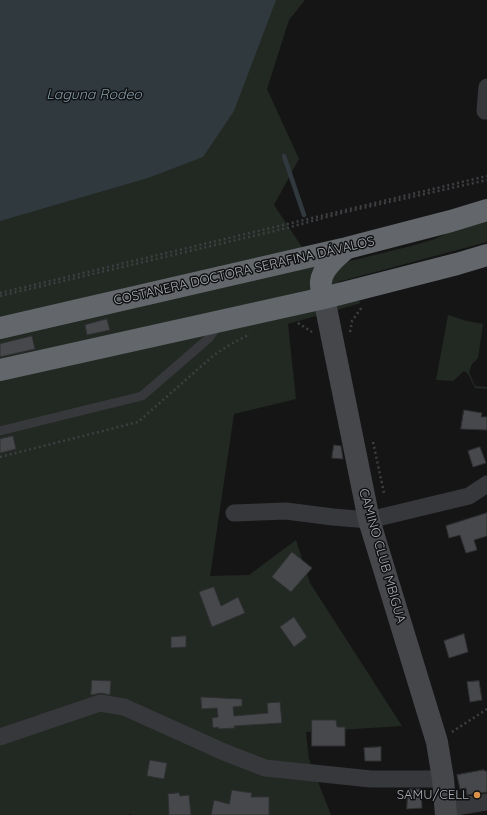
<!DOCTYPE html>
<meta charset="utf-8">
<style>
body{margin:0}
canvas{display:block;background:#151516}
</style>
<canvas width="487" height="815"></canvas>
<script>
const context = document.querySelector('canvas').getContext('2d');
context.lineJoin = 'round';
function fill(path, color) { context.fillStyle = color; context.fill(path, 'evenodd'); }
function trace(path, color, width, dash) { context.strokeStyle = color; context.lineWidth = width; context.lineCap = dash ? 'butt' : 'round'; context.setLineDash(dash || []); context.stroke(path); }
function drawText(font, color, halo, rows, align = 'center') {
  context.font = font + ' Quicksand,sans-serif'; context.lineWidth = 3; context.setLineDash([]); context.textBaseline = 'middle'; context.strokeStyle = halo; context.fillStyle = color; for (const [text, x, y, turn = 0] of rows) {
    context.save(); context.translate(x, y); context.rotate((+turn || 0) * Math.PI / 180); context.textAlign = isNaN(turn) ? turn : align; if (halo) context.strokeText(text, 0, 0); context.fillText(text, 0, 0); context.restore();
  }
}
fill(new Path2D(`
 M 0,0 L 305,0 L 289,20 L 267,89 L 299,159 L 274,205 L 306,253 L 342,263 L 415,245 L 435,239 L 451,231 L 487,221 L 487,242 L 338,282 L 361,303 L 288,324 L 296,399 L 234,414 L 210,576 L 249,575 L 296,540 L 310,583 L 402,726 L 306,732 L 309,759 L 331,815 L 132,815 L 131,814 L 128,815 L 0,815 Z
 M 448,315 L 467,321 L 483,324 L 478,358 L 472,364 L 469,372 L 475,386 L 487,387 L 487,389 L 475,388 L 468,374 L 464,371 L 453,381 L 436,380 Z`), '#222822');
fill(new Path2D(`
 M 0,0 L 276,0 L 234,111 L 203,157 L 148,178 L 0,221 Z`), '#30393e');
trace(new Path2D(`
 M 284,156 L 304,215`), '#30393e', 4.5);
const building = new Path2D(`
 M 107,319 L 110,330 L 87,335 L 85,325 Z
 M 32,336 L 35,349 L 0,357 L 0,344 Z
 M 464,410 L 482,413 L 481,417 L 487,417 L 487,430 L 461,429 Z
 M 13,436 L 16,449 L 0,453 L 0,439 Z
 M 334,445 L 341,446 L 343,459 L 332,458 Z
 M 480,447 L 486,463 L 473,467 L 468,451 Z
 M 487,513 L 487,536 L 474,540 L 477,550 L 466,553 L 460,535 L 449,538 L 446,526 Z
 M 292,552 L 312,568 L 291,592 L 272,577 Z
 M 214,587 L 221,606 L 238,597 L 245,613 L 212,627 L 199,592 Z
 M 294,617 L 307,637 L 294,647 L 280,627 Z
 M 464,634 L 468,652 L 449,658 L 444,641 Z
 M 186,636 L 186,647 L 171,648 L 171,637 Z
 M 92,680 L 111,681 L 110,695 L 101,693 L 91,695 Z
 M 479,681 L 482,700 L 470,702 L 467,682 Z
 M 201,697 L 242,699 L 242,706 L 233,707 L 234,716 L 268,713 L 267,703 L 280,702 L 282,723 L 234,726 L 235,728 L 219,729 L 218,727 L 213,728 L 212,718 L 218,717 L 217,708 L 202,709 Z
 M 312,720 L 336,720 L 337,727 L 345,727 L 345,746 L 312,746 Z
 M 381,747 L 381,761 L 365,761 L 364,748 Z
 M 150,760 L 167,763 L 164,779 L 147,776 Z
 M 484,770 L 484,771 L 487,771 L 487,792 L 467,795 L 466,788 L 460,789 L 457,775 Z
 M 408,789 L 421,789 L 422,808 L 407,809 Z
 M 232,790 L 252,793 L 251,797 L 269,797 L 269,815 L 211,815 L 214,800 L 229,804 Z
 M 179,793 L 180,796 L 189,795 L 191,815 L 169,815 L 168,794 Z`);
fill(building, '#47484b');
trace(building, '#2f3032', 1);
trace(new Path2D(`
 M 0,293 L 487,176
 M 0,296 L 287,228 L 345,212 L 487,180
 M 298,323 L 312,332
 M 350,332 L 352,321 L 362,307
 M 373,442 L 384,493
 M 0,457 L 138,422 L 214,355 L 231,344 L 250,334
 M 452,732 L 487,709`), '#3d3f42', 2.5, [2, 3]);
trace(new Path2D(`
 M 0,431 L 142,396 L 209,338 L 218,325`), '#37383b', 9);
trace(new Path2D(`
 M 485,111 L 487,87
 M 234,513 L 286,511 L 333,517 L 369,520 L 469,496 L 487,484
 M 0,737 L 100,703 L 124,707 L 224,752 L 265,768 L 371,779 L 443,779
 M 444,809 L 487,802`), '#37383b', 17);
trace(new Path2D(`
 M 324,298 L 369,520 L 437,742 L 443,779 L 446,815`), '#45474b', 22);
trace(new Path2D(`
 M 324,298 C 323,293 320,287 321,282 C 322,268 337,256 347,248
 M 0,328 L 347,248 L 451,221 L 487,210
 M 0,370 L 324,298 L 457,264 L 487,255`), '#63676b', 22);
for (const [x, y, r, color] of [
 [477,795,4,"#da9149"]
]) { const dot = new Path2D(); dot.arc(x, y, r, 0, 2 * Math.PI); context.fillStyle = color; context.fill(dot); trace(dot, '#101011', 1.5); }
drawText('13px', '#a9aeb5', '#101011', [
 ["COSTANERA DOCTORA SERAFINA DÁVALOS",244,271,-13],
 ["CAMINO CLUB MBIGUA",382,556,74]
]);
drawText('13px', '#a9aeb5', '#101011', [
 ["SAMU/CELL",469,795]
], 'right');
drawText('italic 14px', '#84a0ac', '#101011', [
 ["Laguna Rodeo",94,95]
]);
</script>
